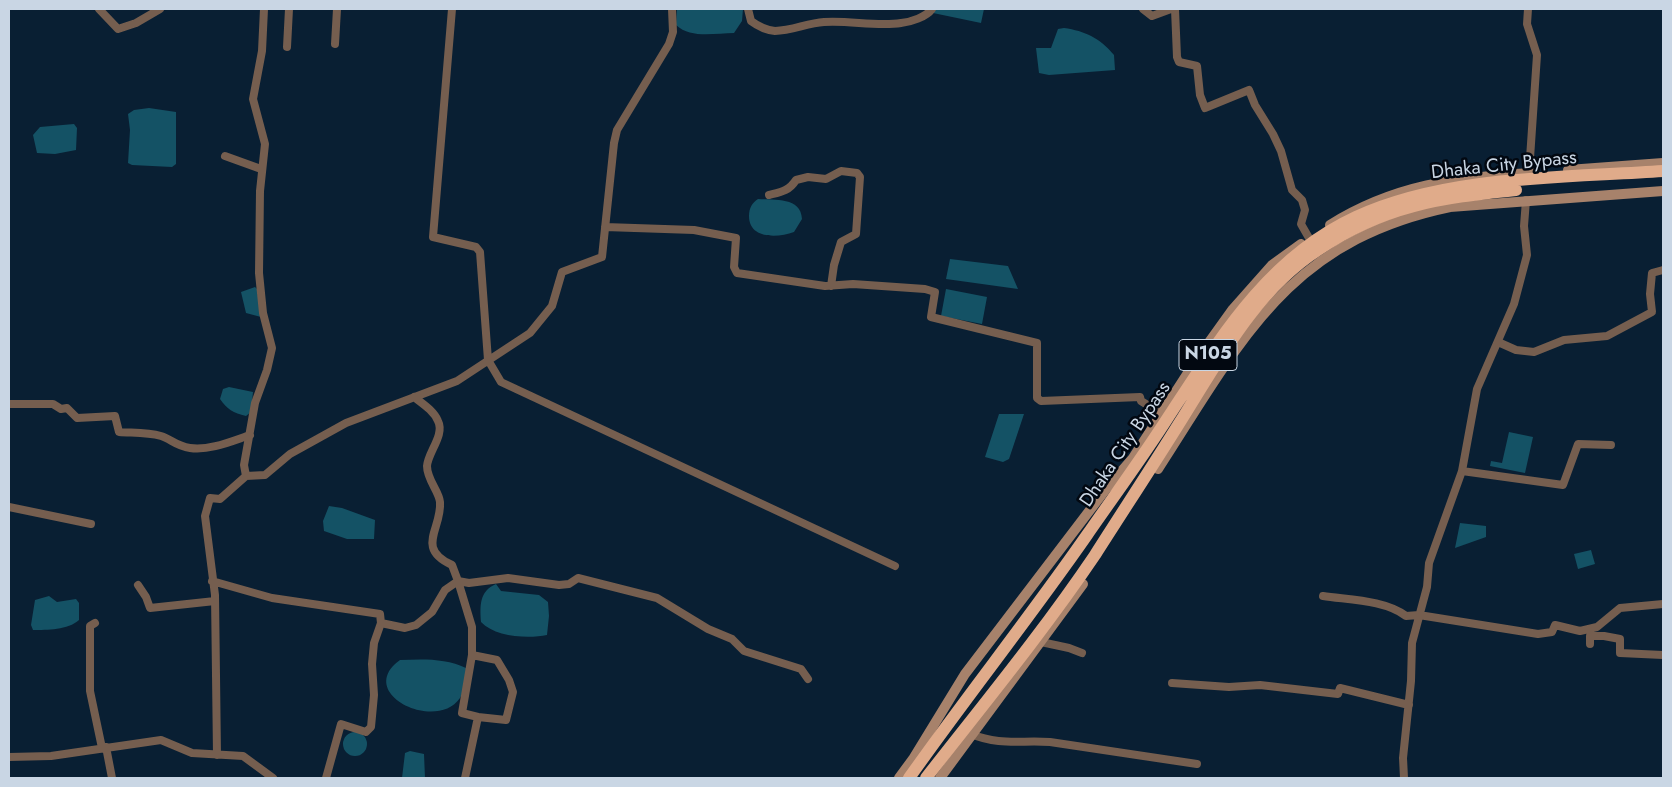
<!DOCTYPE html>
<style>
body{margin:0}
#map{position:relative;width:1672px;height:787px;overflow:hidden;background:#091f33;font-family:Jost,sans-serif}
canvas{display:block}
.frame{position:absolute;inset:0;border:10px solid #c9d6e4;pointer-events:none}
</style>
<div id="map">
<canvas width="1672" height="787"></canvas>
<div class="frame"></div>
</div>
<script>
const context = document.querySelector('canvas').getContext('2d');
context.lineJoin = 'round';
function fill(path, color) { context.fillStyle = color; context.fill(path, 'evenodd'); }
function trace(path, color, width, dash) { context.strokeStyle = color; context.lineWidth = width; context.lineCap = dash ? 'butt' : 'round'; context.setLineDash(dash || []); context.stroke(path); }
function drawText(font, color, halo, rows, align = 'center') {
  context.font = font + ' Jost,sans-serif'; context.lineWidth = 5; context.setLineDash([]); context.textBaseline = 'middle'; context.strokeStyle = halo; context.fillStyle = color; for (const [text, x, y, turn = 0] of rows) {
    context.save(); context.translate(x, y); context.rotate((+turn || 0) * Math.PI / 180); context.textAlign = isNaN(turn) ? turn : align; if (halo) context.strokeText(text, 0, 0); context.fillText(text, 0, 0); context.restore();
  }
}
fill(new Path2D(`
 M 677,9 L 743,9 L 742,21 L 734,33 C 715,33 691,39 676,25 Z
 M 933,9 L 984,9 L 981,23 L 933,13 Z
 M 1064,28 C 1085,31 1100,38 1114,55 L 1115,70 L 1049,75 L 1039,73 L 1036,48 L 1051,48 L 1058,29 Z
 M 149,108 L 176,112 L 176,164 L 172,167 L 132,165 L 128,163 L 130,130 L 128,114 L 134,110 Z
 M 74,124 L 77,128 L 76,150 L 55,154 L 37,153 L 33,135 L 40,127 Z
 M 758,199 C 775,200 801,197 802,219 L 794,232 C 777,238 749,239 749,216 C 749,208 752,203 758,199 Z
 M 950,259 L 1008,266 L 1018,289 L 946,279 Z
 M 255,287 L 257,289 L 261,317 L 246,313 L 241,292 Z
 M 946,289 L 987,297 L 982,324 L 941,316 Z
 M 229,387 L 253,392 L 251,412 L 246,416 C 233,413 227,409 220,399 L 223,389 Z
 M 999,414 L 1024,414 L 1009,459 L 1003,462 L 985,457 Z
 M 1509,432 L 1533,437 L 1525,473 L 1490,466 L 1491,461 L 1502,463 Z
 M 329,506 L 342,508 L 375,520 L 374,539 L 347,539 L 324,531 L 323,521 Z
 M 1460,523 L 1486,526 L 1486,537 L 1455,548 Z
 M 1591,550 L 1595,564 L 1578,569 L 1574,554 Z
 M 496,584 L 501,591 L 539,595 L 548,602 L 549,616 L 547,635 C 528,639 495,637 481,622 C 480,606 479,591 496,584 Z
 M 49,596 L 57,602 L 76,599 L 79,603 L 79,620 C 68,630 47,630 33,630 L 31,625 L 35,600 Z
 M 400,660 C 422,659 446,658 466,668 C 466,678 465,690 460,698 C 436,733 354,693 400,660 Z
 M343 744a12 12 0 1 1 24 0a12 12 0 1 1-24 0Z
 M 410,751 L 424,754 L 425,778 L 402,778 L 405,753 Z`), '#145265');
trace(new Path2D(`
 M 99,9 L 118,29 L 136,23 L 160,9
 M 452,9 L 433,237 L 476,247 L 480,252 L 488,360 L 501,382 L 895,566
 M 748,9 L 751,21 C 759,27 765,30 775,31 C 792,31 807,23 824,22 C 849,20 877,27 901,23 C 911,22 926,17 932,9
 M 1143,9 L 1152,16 L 1171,9
 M 1175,9 L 1177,57 L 1179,62 L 1197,66 L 1200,95 L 1205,108 L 1249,90 L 1255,105 L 1273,134 L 1281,151 L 1292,190 L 1302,200 L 1305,210 L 1301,224 L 1309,238
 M 1528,9 L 1527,24 L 1537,55 L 1529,173
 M 335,44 L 337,9
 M 287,47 L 289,9
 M 225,156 L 261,169
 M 769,195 C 781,192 789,191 796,180 L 808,177 L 826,179 L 841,171 L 857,173 L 860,177 L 856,234 L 841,242 L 834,265 L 831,286
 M 605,227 L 694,230 L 736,238 L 734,267 L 737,273 L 825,286 L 853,284 L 925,289 L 935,292 L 931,317 L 1037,343 L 1037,398 L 1041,401 L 1140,397 L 1141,401 L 1162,414
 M 1498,342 L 1516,350 L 1534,352 L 1564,340 L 1607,336 L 1652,312 L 1650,294 L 1652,273 L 1663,270
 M 414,397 C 423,404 434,411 438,421 C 445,435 428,452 427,466 C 427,480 439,491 440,502 C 442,529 415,548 452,565 L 458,581 L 469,583 L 508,578 L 559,585 L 569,584 L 578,578 L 657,598 L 708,629 L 732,639 L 744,651 L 801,669 L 808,679
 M 9,404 L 53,404 L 61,409 L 67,408 L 77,418 L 115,416 L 119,432 C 133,433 147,432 161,436 C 171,439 176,446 190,448 C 209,451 232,441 250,435
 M 1462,471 L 1563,485 L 1578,444 L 1611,445
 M 246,476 L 244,465 L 255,403 L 267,370 L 272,348 L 263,313 L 259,273 L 260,191 L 265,144 L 253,99 L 262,51 L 264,9
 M 9,507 L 91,524
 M 212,581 L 272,598 L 380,614 L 381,623 L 374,643 L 372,664 L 374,695 L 371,727 L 366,732 L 341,724 L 326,778
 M 138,585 L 146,597 L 150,608 L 215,601
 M 1323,596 C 1349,600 1385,600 1406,616 L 1419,615 L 1538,634 L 1552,632 L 1555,625 L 1580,631 L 1597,627 L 1620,608 L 1663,604
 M 95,623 L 90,626 L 90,691 L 102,748
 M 381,623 L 405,628 L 416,625 L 432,612 L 445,590 L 458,581 L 472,627 L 472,655 L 462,713 L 478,717 L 465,778
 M 1041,642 L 1069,648 L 1082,653
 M 1590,644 L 1590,636 L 1604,636 L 1620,639 L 1620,653 L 1663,655
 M 472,655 L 497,660 L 509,680 L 513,692 L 506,720 L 478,717
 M 1172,683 L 1229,687 L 1260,685 L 1338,694 L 1340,688 L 1409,705
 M 971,734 C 1000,746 1020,740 1050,742 L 1197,764
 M 106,747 L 112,778
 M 217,755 L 215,595 L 205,516 L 210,498 L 220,499 L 246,476 L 265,475 L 290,454 L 346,423 L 457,381 L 530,333 L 552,306 L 562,272 L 602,257 L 614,143 L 617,130 L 669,44 L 673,32 L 672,9
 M 9,757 L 51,756 L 161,740 L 192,753 L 243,756 L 273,778
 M 1404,778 L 1403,758 L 1411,681 L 1412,643 L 1427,587 L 1429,563 L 1462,471 L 1477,389 L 1514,304 L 1527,255 L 1524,226 L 1526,200`), '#755e4f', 8);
trace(new Path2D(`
 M 1568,170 L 1663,163
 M 1330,225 C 1394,185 1457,177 1531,173
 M 1158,469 C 1241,341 1287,241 1450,207 L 1663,191
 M 899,778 L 913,759 L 965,674 L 1106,489 L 1133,458 L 1195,362 L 1233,309 L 1272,265 L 1301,244
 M 940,778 L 1083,584`), '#a7826b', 10);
trace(new Path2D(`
 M 909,778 C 967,696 1030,617 1087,535 C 1114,496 1142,458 1167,419 C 1219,340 1267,258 1356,217 C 1447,175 1564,178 1663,171
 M 926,778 C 983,705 1043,632 1095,555 C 1123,511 1152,467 1180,422 C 1219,360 1255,291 1318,250 C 1384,205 1440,198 1516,190`), '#e0ab8a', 12);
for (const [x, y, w] of [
 [1208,355,58]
]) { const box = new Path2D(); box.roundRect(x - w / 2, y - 15.5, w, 31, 4); context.fillStyle = '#020811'; context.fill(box); trace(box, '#c9d6e4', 1); }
drawText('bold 18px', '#c9d6e4', null, [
 ["N105",1208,355]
]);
drawText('19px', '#c9d6e4', '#020811', [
 ["Dhaka City Bypass",1504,166,-6],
 ["Dhaka City Bypass",1126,445,-56]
]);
</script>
